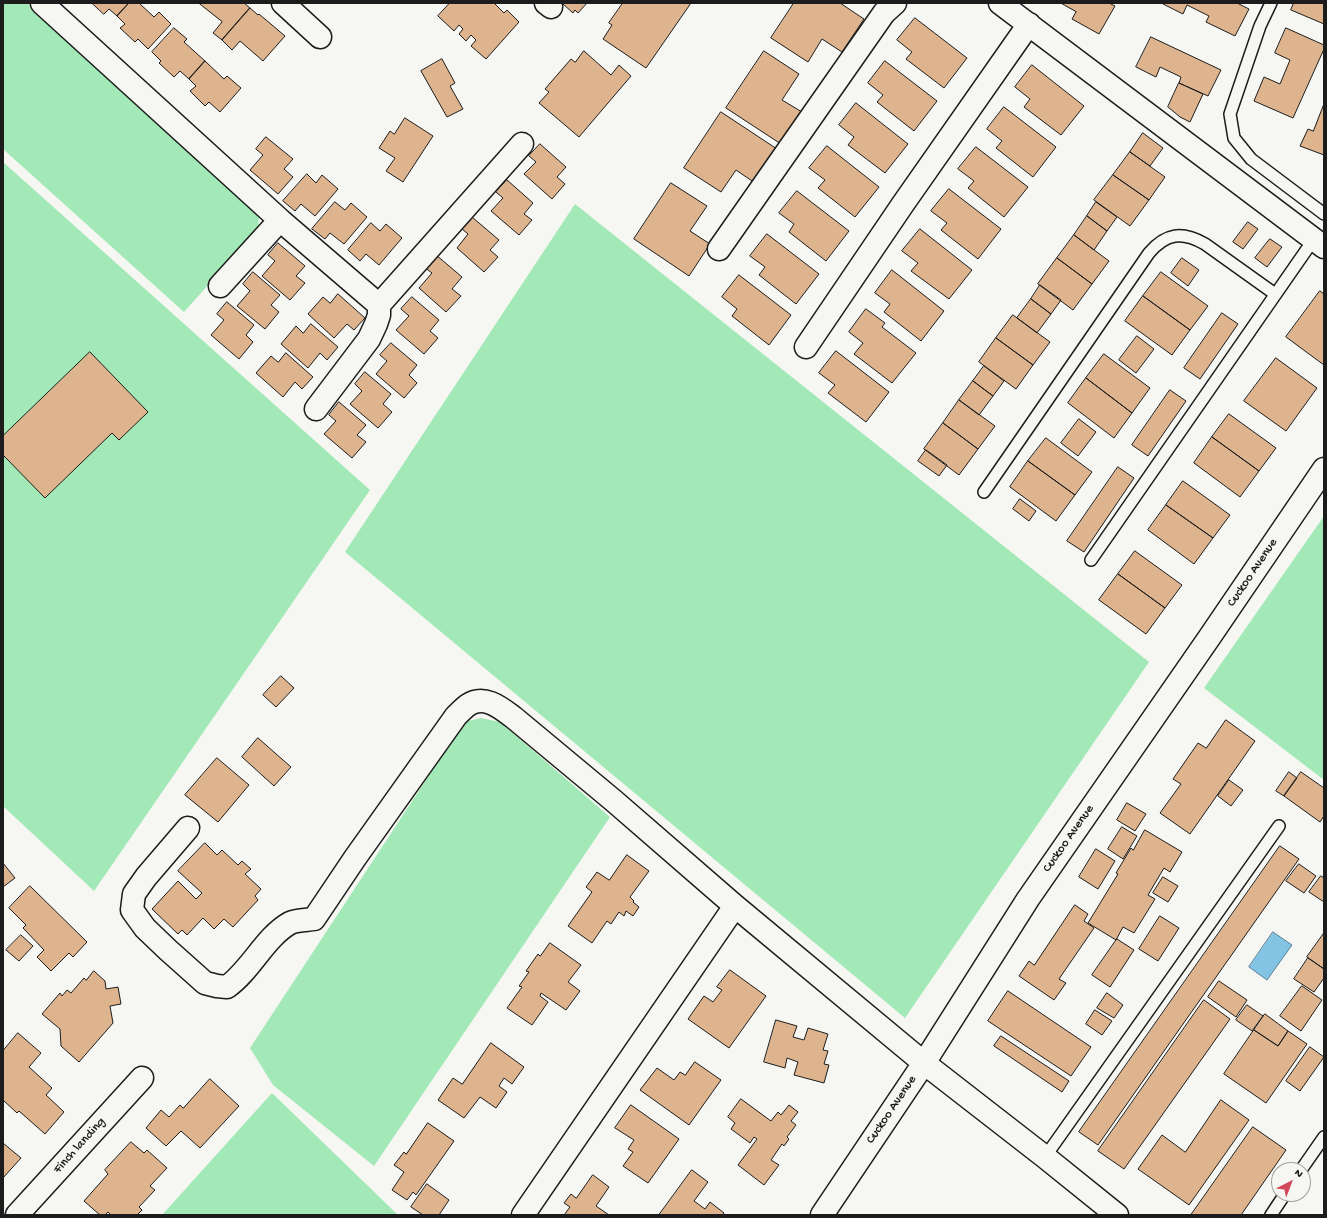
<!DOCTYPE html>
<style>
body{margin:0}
#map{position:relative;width:1327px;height:1218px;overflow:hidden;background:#f6f6f2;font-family:"Gochi Hand",sans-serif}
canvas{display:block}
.frame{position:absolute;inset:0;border:4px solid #1c1c1c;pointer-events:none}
.north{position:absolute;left:1271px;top:1162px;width:40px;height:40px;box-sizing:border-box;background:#f6f6f2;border:1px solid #9f9f9c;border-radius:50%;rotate:42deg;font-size:11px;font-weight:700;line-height:16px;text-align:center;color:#1c1c1c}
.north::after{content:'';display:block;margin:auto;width:14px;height:18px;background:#d1495b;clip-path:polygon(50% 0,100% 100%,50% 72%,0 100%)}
</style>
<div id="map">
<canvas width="1327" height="1218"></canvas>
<div class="frame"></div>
<div class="north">N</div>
</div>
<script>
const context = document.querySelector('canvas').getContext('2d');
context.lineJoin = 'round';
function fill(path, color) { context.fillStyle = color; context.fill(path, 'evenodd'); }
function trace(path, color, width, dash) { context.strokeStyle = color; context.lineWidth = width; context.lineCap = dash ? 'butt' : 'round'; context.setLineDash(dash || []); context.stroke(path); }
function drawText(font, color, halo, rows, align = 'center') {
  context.font = font + ' "Gochi Hand",sans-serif'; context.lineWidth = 3; context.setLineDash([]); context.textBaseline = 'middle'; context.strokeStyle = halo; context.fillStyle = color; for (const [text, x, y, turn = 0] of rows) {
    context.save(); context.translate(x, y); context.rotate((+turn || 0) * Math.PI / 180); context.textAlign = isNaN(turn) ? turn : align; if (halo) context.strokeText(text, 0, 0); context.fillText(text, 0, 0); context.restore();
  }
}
fill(new Path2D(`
 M 3,3 L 27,3 L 259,216 L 258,229 L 184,312 L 3,149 Z
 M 3,162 L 370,490 L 94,891 L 3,806 Z
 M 575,204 L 1149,662 L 905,1018 L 345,552 Z
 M 1324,516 L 1324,780 L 1204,688 Z
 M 481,718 L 500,722 L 610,817 L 374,1166 L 273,1085 L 250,1048 L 464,722 Z
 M 272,1093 L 398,1215 L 162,1215 Z`), '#a2e9b7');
const water = new Path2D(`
 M 1273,932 L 1292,945 L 1267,980 L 1249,967 Z`);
fill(water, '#83c3e3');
trace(water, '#5a8093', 1);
const building = new Path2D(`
 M 92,3 L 129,3 L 117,16 L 109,9 L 104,14 Z
 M 129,3 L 139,3 L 154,17 L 159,12 L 171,24 L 148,49 L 138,39 L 135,42 L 120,28 L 125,24 L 117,16 Z
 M 199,3 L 244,3 L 250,8 L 222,40 L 213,33 L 222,22 Z
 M 450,3 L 494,3 L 504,13 L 507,10 L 519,22 L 486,59 L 471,46 L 476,40 L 471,35 L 466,41 L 459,34 L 463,29 L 459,25 L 454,31 L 438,16 Z
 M 564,3 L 587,3 L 578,13 L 575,10 L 573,13 L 563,4 Z
 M 623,3 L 691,3 L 646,68 L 603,39 L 612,25 L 609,23 Z
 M 794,3 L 840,3 L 864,19 L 842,52 L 822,39 L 808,62 L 771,38 Z
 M 1061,3 L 1109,3 L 1115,6 L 1099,34 L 1072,19 L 1076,12 Z
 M 1163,3 L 1237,3 L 1249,9 L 1235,36 L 1206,22 L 1209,16 L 1187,5 L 1183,14 L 1163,4 Z
 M 1294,3 L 1324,3 L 1324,24 L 1291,10 Z
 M 250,8 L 258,15 L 259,14 L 285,36 L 263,61 L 240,41 L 232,50 L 222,40 Z
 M 915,18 L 967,58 L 944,88 L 906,59 L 912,52 L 897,40 Z
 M 174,28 L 187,39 L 184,42 L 205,61 L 189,79 L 180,71 L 174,77 L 159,63 L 161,61 L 152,52 Z
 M 1286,28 L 1324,45 L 1324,49 L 1293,118 L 1254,101 L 1264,77 L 1280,84 L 1290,60 L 1275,53 Z
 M 1151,37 L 1221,70 L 1208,96 L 1179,83 L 1181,77 L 1160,67 L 1156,77 L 1136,67 Z
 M 584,51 L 611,75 L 619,65 L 631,76 L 579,137 L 539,103 L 549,92 L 545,89 L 571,59 L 575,62 Z
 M 764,51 L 799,74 L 782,100 L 802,112 L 781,144 L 726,108 Z
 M 442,59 L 455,83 L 450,86 L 463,109 L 447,117 L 421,71 Z
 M 205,61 L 224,79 L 227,76 L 241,88 L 220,112 L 209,102 L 205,106 L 190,91 L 196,86 L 189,79 Z
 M 885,61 L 937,101 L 914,131 L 877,102 L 883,95 L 868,83 Z
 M 1032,65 L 1084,106 L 1061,135 L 1024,107 L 1030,99 L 1015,87 Z
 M 1179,83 L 1203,94 L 1190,122 L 1180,117 L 1168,107 Z
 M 856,103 L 908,144 L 885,173 L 848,145 L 854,137 L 839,125 Z
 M 1324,104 L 1324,155 L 1300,146 L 1308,129 L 1313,131 Z
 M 1004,107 L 1056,147 L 1033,177 L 996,148 L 1002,141 L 987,129 Z
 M 721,112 L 777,149 L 755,183 L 736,170 L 721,192 L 684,168 Z
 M 405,118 L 433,136 L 403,182 L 386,171 L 395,158 L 379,148 L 390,131 L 394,134 Z
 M 1143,133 L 1163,148 L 1150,166 L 1130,152 Z
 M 266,137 L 293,159 L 284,169 L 293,177 L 278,194 L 250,170 L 263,155 L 256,149 Z
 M 540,144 L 566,167 L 557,177 L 565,184 L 552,199 L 524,174 L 536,162 L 529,156 Z
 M 827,146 L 879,187 L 855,217 L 818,188 L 825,180 L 809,168 Z
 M 976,147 L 1028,187 L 1004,217 L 968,188 L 974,181 L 958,169 Z
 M 1130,152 L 1165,177 L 1149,200 L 1113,175 Z
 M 307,174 L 316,183 L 322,175 L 338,189 L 315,216 L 301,204 L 295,211 L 283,201 Z
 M 1113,175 L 1149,200 L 1130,226 L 1094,200 Z
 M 507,180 L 533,203 L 524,214 L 532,220 L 519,235 L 491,211 L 503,198 L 496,192 Z
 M 671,183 L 707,206 L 690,231 L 710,244 L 689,276 L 634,239 Z
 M 949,189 L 1001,229 L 978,259 L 941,230 L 947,223 L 931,211 Z
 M 797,191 L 849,231 L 826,261 L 789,232 L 794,224 L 779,213 Z
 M 335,202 L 345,210 L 351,203 L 367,217 L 344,244 L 330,233 L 325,239 L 312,229 Z
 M 1096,202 L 1117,217 L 1107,231 L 1087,216 Z
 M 1087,216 L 1107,231 L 1094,250 L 1074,235 Z
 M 472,217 L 499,240 L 490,250 L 498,257 L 484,272 L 457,248 L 468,234 L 462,229 Z
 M 1248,222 L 1258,229 L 1243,249 L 1233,242 Z
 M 371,223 L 380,231 L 386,224 L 402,238 L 379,265 L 366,254 L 360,261 L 348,250 Z
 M 920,229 L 972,270 L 949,299 L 911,271 L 918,263 L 902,251 Z
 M 767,234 L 819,274 L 796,304 L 759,275 L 765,267 L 750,256 Z
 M 1074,235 L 1109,261 L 1092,284 L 1057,258 Z
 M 1270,239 L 1282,247 L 1267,267 L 1255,258 Z
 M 278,243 L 305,266 L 296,276 L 305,283 L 290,300 L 262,276 L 275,261 L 268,255 Z
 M 435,254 L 462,277 L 452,289 L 461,296 L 446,312 L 419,288 L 432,273 L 424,267 Z
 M 1057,258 L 1092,284 L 1073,310 L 1038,284 Z
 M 1182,258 L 1199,270 L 1188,286 L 1171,273 Z
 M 892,270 L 944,311 L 921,341 L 884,312 L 890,304 L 875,293 Z
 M 253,272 L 280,295 L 271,305 L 279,312 L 265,329 L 237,306 L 250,291 L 243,284 Z
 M 1161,272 L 1208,306 L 1190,330 L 1143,296 Z
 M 739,275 L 791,315 L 769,345 L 732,316 L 737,309 L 722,297 Z
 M 1040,285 L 1061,300 L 1051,314 L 1031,299 Z
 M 1320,291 L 1324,294 L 1324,365 L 1286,337 Z
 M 338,294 L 365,318 L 354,330 L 347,324 L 334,338 L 308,314 L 323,297 L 330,303 Z
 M 1143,296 L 1190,330 L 1172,355 L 1125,321 Z
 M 412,297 L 439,320 L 430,331 L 438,338 L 424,354 L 396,330 L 409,316 L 401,309 Z
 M 1031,299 L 1051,314 L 1037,333 L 1017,318 Z
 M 227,302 L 254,325 L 246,335 L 253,342 L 239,359 L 211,335 L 224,320 L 217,314 Z
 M 866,309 L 885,323 L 882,327 L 916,353 L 892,383 L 854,354 L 863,343 L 849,332 Z
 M 1222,313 L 1238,324 L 1200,379 L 1184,368 Z
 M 1013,315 L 1050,342 L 1033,365 L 996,338 Z
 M 311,324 L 338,347 L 327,360 L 320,353 L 308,368 L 281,344 L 296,326 L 303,333 Z
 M 1137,336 L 1154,349 L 1136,373 L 1119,360 Z
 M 996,338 L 1033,365 L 1016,389 L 979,362 Z
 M 391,343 L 417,365 L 409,375 L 417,383 L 404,398 L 376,374 L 387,361 L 380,355 Z
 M 836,351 L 889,392 L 866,422 L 828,393 L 835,385 L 819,373 Z
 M 90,352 L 148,412 L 119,440 L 112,433 L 45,498 L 3,455 L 3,436 Z
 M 286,353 L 313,377 L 302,389 L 295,382 L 283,397 L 256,373 L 271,356 L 278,362 Z
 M 1104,354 L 1150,388 L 1132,413 L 1086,378 Z
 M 1276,358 L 1317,388 L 1286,431 L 1244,401 Z
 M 984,366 L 1004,381 L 993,396 L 973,381 Z
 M 365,372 L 391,394 L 383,404 L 392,412 L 378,428 L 350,404 L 362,391 L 355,384 Z
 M 1086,378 L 1132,413 L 1114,438 L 1068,403 Z
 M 973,381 L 993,396 L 979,415 L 959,400 Z
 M 1170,390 L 1186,401 L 1148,456 L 1132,445 Z
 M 959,400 L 995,426 L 978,449 L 943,423 Z
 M 339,402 L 366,425 L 357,435 L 366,442 L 352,458 L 324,434 L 336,421 L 329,415 Z
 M 1229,414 L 1276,448 L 1259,471 L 1212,437 Z
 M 1079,419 L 1096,432 L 1078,456 L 1061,443 Z
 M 943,423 L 978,449 L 959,475 L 924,449 Z
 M 1212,437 L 1259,471 L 1240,497 L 1194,463 Z
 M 1046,438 L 1092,472 L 1075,495 L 1028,461 Z
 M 926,450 L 947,465 L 939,476 L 918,461 Z
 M 1028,461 L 1075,495 L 1056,521 L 1010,487 Z
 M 1118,467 L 1134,478 L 1084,552 L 1067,541 Z
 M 1183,481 L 1230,515 L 1213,538 L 1166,505 Z
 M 1020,499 L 1036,511 L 1029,521 L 1013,509 Z
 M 1166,505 L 1213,538 L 1194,564 L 1148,530 Z
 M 1135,551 L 1182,585 L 1165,608 L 1118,574 Z
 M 1118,574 L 1165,608 L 1146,634 L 1099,600 Z
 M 281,676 L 294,688 L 276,707 L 263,695 Z
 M 1226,720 L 1255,741 L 1190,834 L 1160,813 L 1181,784 L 1173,779 L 1198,743 L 1206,748 Z
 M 258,738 L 291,767 L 274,786 L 242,757 Z
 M 217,758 L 249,785 L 218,822 L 185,795 Z
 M 1289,772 L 1297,778 L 1284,796 L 1276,791 Z
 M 1301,772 L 1324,788 L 1324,816 L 1320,822 L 1284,796 Z
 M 1229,780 L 1243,790 L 1231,806 L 1218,796 Z
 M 1127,803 L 1146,814 L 1135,831 L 1117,820 Z
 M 1122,827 L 1137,836 L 1123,859 L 1108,849 Z
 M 1145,830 L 1182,852 L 1170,872 L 1164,868 L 1148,895 L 1155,899 L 1134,933 L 1123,927 L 1116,940 L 1088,923 L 1118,874 L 1116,873 L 1131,848 L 1133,850 Z
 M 205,843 L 217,855 L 222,850 L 238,865 L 242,861 L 251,869 L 245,874 L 261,889 L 255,896 L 258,900 L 233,927 L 224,919 L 214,929 L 203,918 L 187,935 L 182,930 L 178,934 L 152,909 L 178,881 L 196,899 L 202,893 L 178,871 Z
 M 1280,846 L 1299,859 L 1098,1145 L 1079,1132 Z
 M 1096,849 L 1115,861 L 1098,889 L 1079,877 Z
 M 627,855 L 649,871 L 630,897 L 634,901 L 633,902 L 639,907 L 633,916 L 626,911 L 624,916 L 619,912 L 611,924 L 607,921 L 592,943 L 568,926 L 592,892 L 586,887 L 597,872 L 609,880 Z
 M 3,863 L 15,878 L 3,887 Z
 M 1299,864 L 1316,876 L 1304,893 L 1286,881 Z
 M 1321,876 L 1324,878 L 1324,902 L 1309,892 Z
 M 1163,877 L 1178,886 L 1168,902 L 1153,893 Z
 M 30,886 L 87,942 L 73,957 L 69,953 L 51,971 L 37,957 L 44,950 L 23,928 L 26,925 L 9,908 Z
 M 1075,905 L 1088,914 L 1084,921 L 1094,928 L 1059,979 L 1066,983 L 1054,1000 L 1019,976 L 1029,961 L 1034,965 Z
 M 1160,916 L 1179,928 L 1158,961 L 1139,949 Z
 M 1324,933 L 1324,969 L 1307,957 Z
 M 21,935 L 33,946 L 19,961 L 6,950 Z
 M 1117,939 L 1134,950 L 1110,987 L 1092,975 Z
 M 550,943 L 581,965 L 568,982 L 580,991 L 566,1010 L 541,993 L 540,996 L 548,1002 L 532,1025 L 507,1008 L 522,987 L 519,986 L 529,972 L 526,971 L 538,954 L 540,956 Z
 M 1308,958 L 1324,969 L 1324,978 L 1314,992 L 1294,979 Z
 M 730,970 L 766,996 L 729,1048 L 688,1019 L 704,996 L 713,1002 L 722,990 L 717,987 Z
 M 94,971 L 105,981 L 106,989 L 118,987 L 121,1004 L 110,1006 L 113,1023 L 79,1062 L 61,1046 L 60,1029 L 42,1014 L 60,993 L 62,996 L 67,990 L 71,993 L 84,978 L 86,980 Z
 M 1219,981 L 1247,1000 L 1236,1017 L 1208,997 Z
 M 1302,986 L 1322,1000 L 1301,1031 L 1280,1016 Z
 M 1008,991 L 1091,1047 L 1071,1076 L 988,1021 Z
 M 1107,993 L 1123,1005 L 1114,1018 L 1097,1008 Z
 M 1204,1000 L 1230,1019 L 1124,1169 L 1098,1151 Z
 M 1247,1005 L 1263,1016 L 1252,1031 L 1236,1020 Z
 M 1095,1010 L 1112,1021 L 1102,1035 L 1086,1024 Z
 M 1265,1014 L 1288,1031 L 1278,1046 L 1254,1030 Z
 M 776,1020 L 797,1026 L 793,1037 L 804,1040 L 808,1028 L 828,1034 L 823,1050 L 828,1051 L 824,1064 L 829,1065 L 824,1083 L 794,1075 L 798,1062 L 787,1058 L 785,1068 L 764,1062 Z
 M 1254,1030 L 1278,1046 L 1288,1031 L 1307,1044 L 1266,1103 L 1224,1074 Z
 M 18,1033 L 41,1053 L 29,1067 L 52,1088 L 46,1095 L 64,1112 L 45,1134 L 19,1111 L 17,1113 L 3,1100 L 3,1051 Z
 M 1001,1036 L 1069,1081 L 1062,1092 L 994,1046 Z
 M 491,1043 L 524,1067 L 512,1084 L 504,1078 L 499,1086 L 507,1092 L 496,1108 L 480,1097 L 464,1118 L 438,1100 L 453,1078 L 462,1084 Z
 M 1310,1047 L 1324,1057 L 1300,1091 L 1286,1081 Z
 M 695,1062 L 721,1080 L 689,1125 L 640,1090 L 657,1068 L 674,1080 L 680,1072 L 685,1075 Z
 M 210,1079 L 239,1106 L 200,1148 L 181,1131 L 166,1146 L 146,1128 L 161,1110 L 169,1117 L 180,1105 L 183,1108 Z
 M 741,1099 L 771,1121 L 778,1112 L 781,1115 L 789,1105 L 798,1112 L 791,1121 L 796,1125 L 787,1137 L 789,1139 L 784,1146 L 782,1144 L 771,1160 L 779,1165 L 764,1185 L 738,1165 L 757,1139 L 754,1137 L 750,1143 L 731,1129 L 735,1123 L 728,1117 Z
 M 1221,1100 L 1249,1120 L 1189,1205 L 1138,1169 L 1162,1135 L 1185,1152 Z
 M 631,1105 L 679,1139 L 648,1183 L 623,1166 L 633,1152 L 628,1149 L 634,1140 L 615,1128 Z
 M 428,1123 L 454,1141 L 416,1195 L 413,1192 L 407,1200 L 392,1190 L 404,1172 L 394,1165 L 404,1152 L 406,1154 Z
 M 1253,1127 L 1286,1150 L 1241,1215 L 1191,1215 Z
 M 131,1142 L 144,1153 L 147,1150 L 167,1168 L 150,1186 L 155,1190 L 139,1207 L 142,1210 L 137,1215 L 111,1215 L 108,1212 L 105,1215 L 100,1215 L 84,1201 L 108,1174 L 105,1170 Z
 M 3,1143 L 21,1158 L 3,1178 Z
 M 692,1170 L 708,1182 L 694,1201 L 705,1209 L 710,1202 L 724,1213 L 723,1215 L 659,1215 Z
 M 593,1175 L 609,1187 L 596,1206 L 609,1215 L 564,1215 L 570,1207 L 564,1203 L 571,1194 L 576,1198 Z
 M 427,1184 L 449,1200 L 439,1215 L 423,1215 L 411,1207 Z`);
fill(building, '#ddb48e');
trace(building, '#1c1c1c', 1);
const lane = new Path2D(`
 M 1271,3 L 1260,26 L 1230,114 L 1234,138 L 1251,159 L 1324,214
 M 984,492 L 1149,253 C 1166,233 1182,231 1205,244 L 1275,294
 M 1091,560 L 1314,239
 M 1045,1157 L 1279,826
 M 1301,1170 L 1324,1137
 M 1271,1215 L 1285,1194`);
const street = new Path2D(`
 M 42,3 L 280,220 L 379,305 L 522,144
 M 283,3 L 320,37
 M 546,3 L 551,7
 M 1000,3 L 1324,247
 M 719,249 L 884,13 L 895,3
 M 220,286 L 280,220
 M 806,347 L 903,204 L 1029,24
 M 316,409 L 369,339 L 376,324 L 379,315 L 379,305
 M 188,828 L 146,877 L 134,894 L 132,910 L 145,928 L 168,950 L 205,983 L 217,986 L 227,987 C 251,970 265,937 290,923 C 296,920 307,920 314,919 L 355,858 L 456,716 C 460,712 464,708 468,705 C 484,694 501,708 513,717 L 614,801 L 735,906 L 924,1063 L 1045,1157 L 1117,1215
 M 17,1215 L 142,1078
 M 523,1215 L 735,906
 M 822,1215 L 924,1063 L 1028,899 L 1209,638 L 1324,469`);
trace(lane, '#1c1c1c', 14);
trace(street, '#1c1c1c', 25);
trace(lane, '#f6f6f2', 11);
trace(street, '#f6f6f2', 22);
drawText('13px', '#1c1c1c', '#f6f6f2', [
 ["Cuckoo Avenue",1253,573,-56],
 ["Cuckoo Avenue",1069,839,-55],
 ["Cuckoo Avenue",892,1110,-56],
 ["Finch landing",80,1146,-48]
]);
</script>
